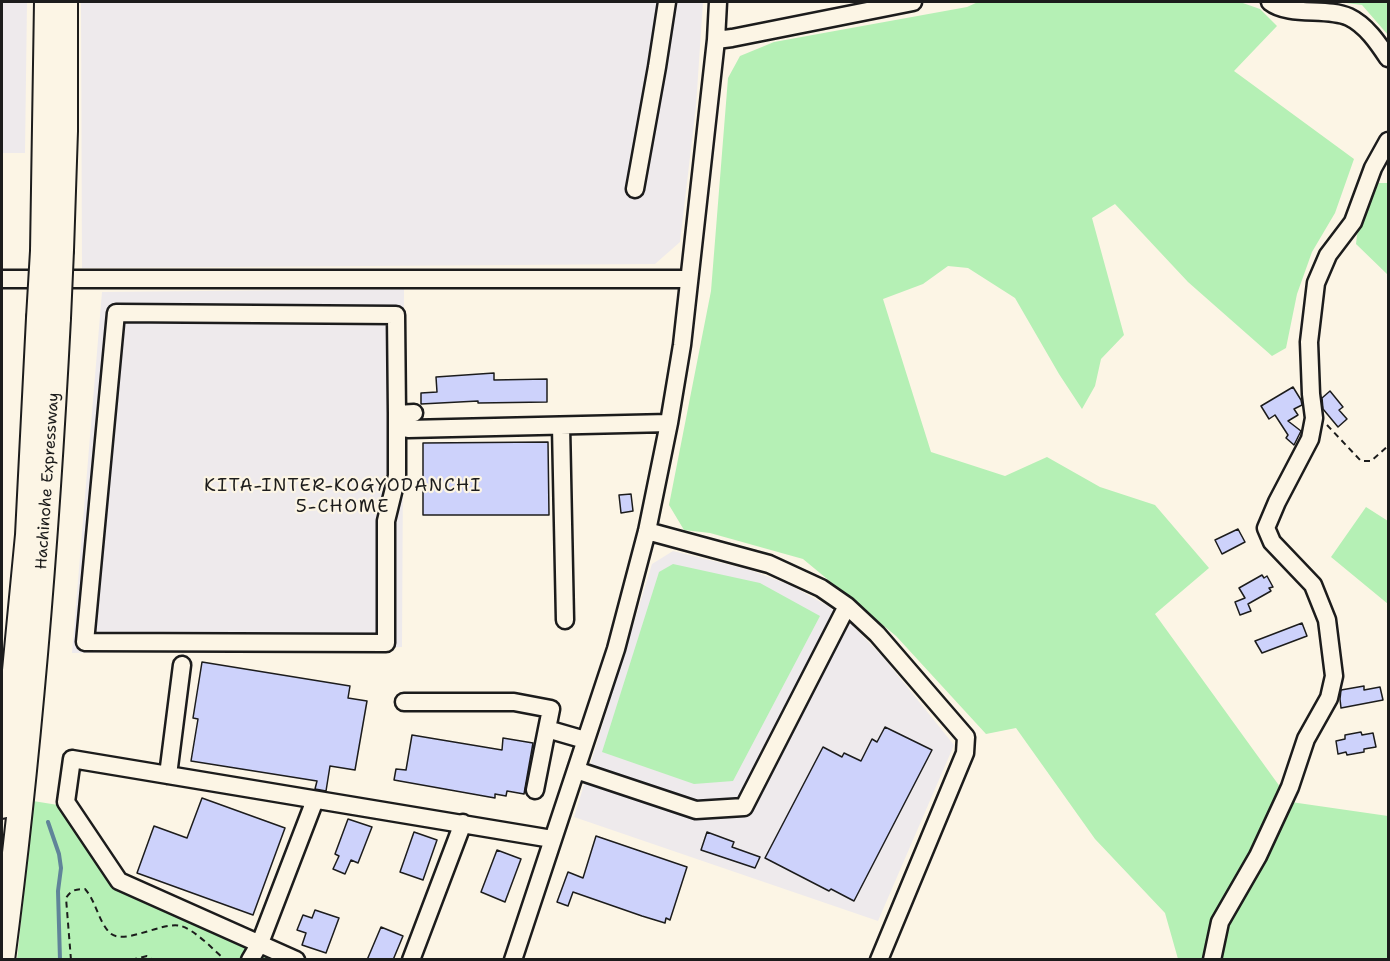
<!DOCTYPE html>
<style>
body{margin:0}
#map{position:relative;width:1390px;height:961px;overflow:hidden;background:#fcf5e5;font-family:"Shantell Sans",sans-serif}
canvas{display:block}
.frame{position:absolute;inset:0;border:3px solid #1c1c1c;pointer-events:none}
</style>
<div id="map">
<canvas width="1390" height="961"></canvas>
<div class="frame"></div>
</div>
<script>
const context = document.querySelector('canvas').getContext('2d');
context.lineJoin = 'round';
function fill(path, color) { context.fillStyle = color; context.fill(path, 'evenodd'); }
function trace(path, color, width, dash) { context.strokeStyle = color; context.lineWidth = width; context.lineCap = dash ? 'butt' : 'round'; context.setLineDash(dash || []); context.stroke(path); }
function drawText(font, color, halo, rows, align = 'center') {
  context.font = font + ' "Shantell Sans",sans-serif'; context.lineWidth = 4.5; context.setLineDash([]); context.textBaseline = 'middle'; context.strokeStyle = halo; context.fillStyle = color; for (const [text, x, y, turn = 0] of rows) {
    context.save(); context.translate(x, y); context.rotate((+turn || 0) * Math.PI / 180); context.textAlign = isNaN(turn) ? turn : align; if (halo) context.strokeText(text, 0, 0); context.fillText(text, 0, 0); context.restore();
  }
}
fill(new Path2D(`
 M 2,2 L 27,2 L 25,153 L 2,153 Z
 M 81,2 L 703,2 L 696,106 L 680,242 L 655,264 L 82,268 Z
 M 404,289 L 402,647 L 72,653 L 102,292 Z
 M 673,551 L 750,570 L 790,585 L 828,606 L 853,626 L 883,657 L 954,745 L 878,921 L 574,817 L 652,564 Z`), '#eeeaec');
fill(new Path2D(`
 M 978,2 L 1240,2 L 1260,9 L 1277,26 L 1234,71 L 1354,159 L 1335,213 L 1312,252 L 1297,294 L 1286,348 L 1272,356 L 1188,282 L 1115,204 L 1092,218 L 1124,335 L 1101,359 L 1095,386 L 1082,409 L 1059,374 L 1015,298 L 968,268 L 948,266 L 923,284 L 883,299 L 931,452 L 1005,476 L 1047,457 L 1100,487 L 1155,505 L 1209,568 L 1155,614 L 1291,802 L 1388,816 L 1388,959 L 1178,959 L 1165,913 L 1095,839 L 1016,728 L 986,734 L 896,636 L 803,559 L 710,533 L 684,530 L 669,505 L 711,291 L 728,78 L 740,56 L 774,42 L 967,7 Z
 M 1338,2 L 1388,2 L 1388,35 L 1362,5 Z
 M 1375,183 L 1388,183 L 1388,275 L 1356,244 L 1357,235 Z
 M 1366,507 L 1388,521 L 1388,604 L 1331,557 Z
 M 673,564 L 760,583 L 820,616 L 733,781 L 694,784 L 602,752 L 659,572 Z
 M 33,801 L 58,805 L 114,886 L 281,960 L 17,960 Z`), '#b5f0b5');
trace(new Path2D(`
 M 48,822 L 59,854 L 61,868 L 58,891 L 60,960`), '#608499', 4);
const building = new Path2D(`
 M 494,373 L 494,380 L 547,379 L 547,402 L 478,403 L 478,401 L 421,404 L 421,393 L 437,392 L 436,377 Z
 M 1293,387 L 1301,400 L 1302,405 L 1294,409 L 1298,415 L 1288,421 L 1301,431 L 1294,445 L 1286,438 L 1288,435 L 1275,415 L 1269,419 L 1261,406 Z
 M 1330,391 L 1343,407 L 1339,410 L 1347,419 L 1338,427 L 1323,409 L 1322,398 Z
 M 548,442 L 549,515 L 423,515 L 423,443 Z
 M 631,494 L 633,511 L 621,513 L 619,495 Z
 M 1238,529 L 1245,542 L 1222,554 L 1215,540 Z
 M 1262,575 L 1264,578 L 1267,576 L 1273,587 L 1269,588 L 1271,591 L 1248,604 L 1251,611 L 1240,615 L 1235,602 L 1245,598 L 1239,588 Z
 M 1302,623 L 1307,636 L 1262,653 L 1255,641 Z
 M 202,662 L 350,686 L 348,698 L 367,701 L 355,770 L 330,766 L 326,791 L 315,789 L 317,781 L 191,761 L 198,719 L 193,718 Z
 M 1364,686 L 1364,690 L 1380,687 L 1383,700 L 1341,708 L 1340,699 L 1341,690 Z
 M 885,727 L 932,750 L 854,901 L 831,889 L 829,891 L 765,858 L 823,747 L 842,757 L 844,753 L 861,761 L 872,739 L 877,742 Z
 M 1361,732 L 1362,735 L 1373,733 L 1376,747 L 1364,749 L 1364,752 L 1347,755 L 1346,752 L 1338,754 L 1336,741 L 1345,739 L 1345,735 Z
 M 412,735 L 502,750 L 503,738 L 533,743 L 524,794 L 507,791 L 506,796 L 495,794 L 495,798 L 394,780 L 396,769 L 406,770 Z
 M 202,798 L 285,828 L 253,915 L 137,873 L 154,826 L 187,838 Z
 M 348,819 L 372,827 L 358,863 L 351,860 L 345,874 L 333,869 L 339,856 L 335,854 Z
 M 414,832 L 437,840 L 423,880 L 400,872 Z
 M 707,832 L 734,842 L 732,847 L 760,857 L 755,868 L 701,850 Z
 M 596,836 L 687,867 L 670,920 L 666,918 L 665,923 L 642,916 L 573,892 L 568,906 L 557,902 L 568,872 L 583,878 Z
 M 497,850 L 521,859 L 505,902 L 481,892 Z
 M 315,910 L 339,918 L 326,953 L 302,945 L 306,933 L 297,930 L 303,915 L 312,918 Z
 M 381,927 L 403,936 L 393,960 L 367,960 Z`);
fill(building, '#cdd2fb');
trace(building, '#1c1c1c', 1.5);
const minor = new Path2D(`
 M 1270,2 C 1289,17 1327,7 1349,17 C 1366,25 1378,43 1388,58
 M 716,40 L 732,38 L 913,2
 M 635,189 L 657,67 L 667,2
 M 2,279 L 689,279
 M 397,414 L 396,315 L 116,313 L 85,642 L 386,643 L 386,521 L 397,476 L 397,414 L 414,413
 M 561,426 L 565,620
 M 408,429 L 669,423
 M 647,531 L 769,564 L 821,588 L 847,606 L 877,634 L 966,737 L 965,753 L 879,960
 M 404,702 L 514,702 L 551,709 L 547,729 L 585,740
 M 576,770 L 696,810 L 744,807 L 847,606
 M 168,775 L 182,665
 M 535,790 L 547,729
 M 250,960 L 260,943 L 315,800
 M 296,960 L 119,881 L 66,802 L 72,759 L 552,839
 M 411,960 L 463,823
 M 513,960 L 616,649 L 647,531 L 669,423 L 682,345 L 716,40 L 718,2
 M 1212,960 L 1220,922 L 1258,856 L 1290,787 L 1306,739 L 1329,698 L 1334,676 L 1327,620 L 1313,585 L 1272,542 L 1266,528 L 1277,502 L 1310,439 L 1314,418 L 1311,394 L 1309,342 L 1316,283 L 1328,255 L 1353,222 L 1373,168 L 1388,141`);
const highway = new Path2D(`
 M 61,250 L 65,131 L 65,2
 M 43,251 L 47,2
 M 2,806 L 28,535 L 39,318
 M 2,960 C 30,746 47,532 58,318`);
trace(minor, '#1c1c1c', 21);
trace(highway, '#1c1c1c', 28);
trace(new Path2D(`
 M 1327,425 L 1361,461 L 1371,461 L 1388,446
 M 71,960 L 66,898 C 71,890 76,889 85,889 C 96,901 98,921 110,933 C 124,946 162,921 181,926 C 195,930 214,950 225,960
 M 131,960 L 147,956 L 153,960`), '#1c1c1c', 2, [6, 4.5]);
trace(minor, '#fcf5e5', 16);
trace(highway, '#fcf5e5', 24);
const highwayBridge = new Path2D(`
 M 39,318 L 43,251
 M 58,318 L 61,250`);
trace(highwayBridge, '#1c1c1c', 28, []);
trace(highwayBridge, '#fcf5e5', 24);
drawText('16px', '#1c1c1c', '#fcf5e5', [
 ["Hachinohe Expressway",48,481,-86]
]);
context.letterSpacing = '1.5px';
drawText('18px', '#1c1c1c', '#fcf5e5', [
 ["KITA-INTER-KOGYODANCHI",343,486],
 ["5-CHOME",343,507]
]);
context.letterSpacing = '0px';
</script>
